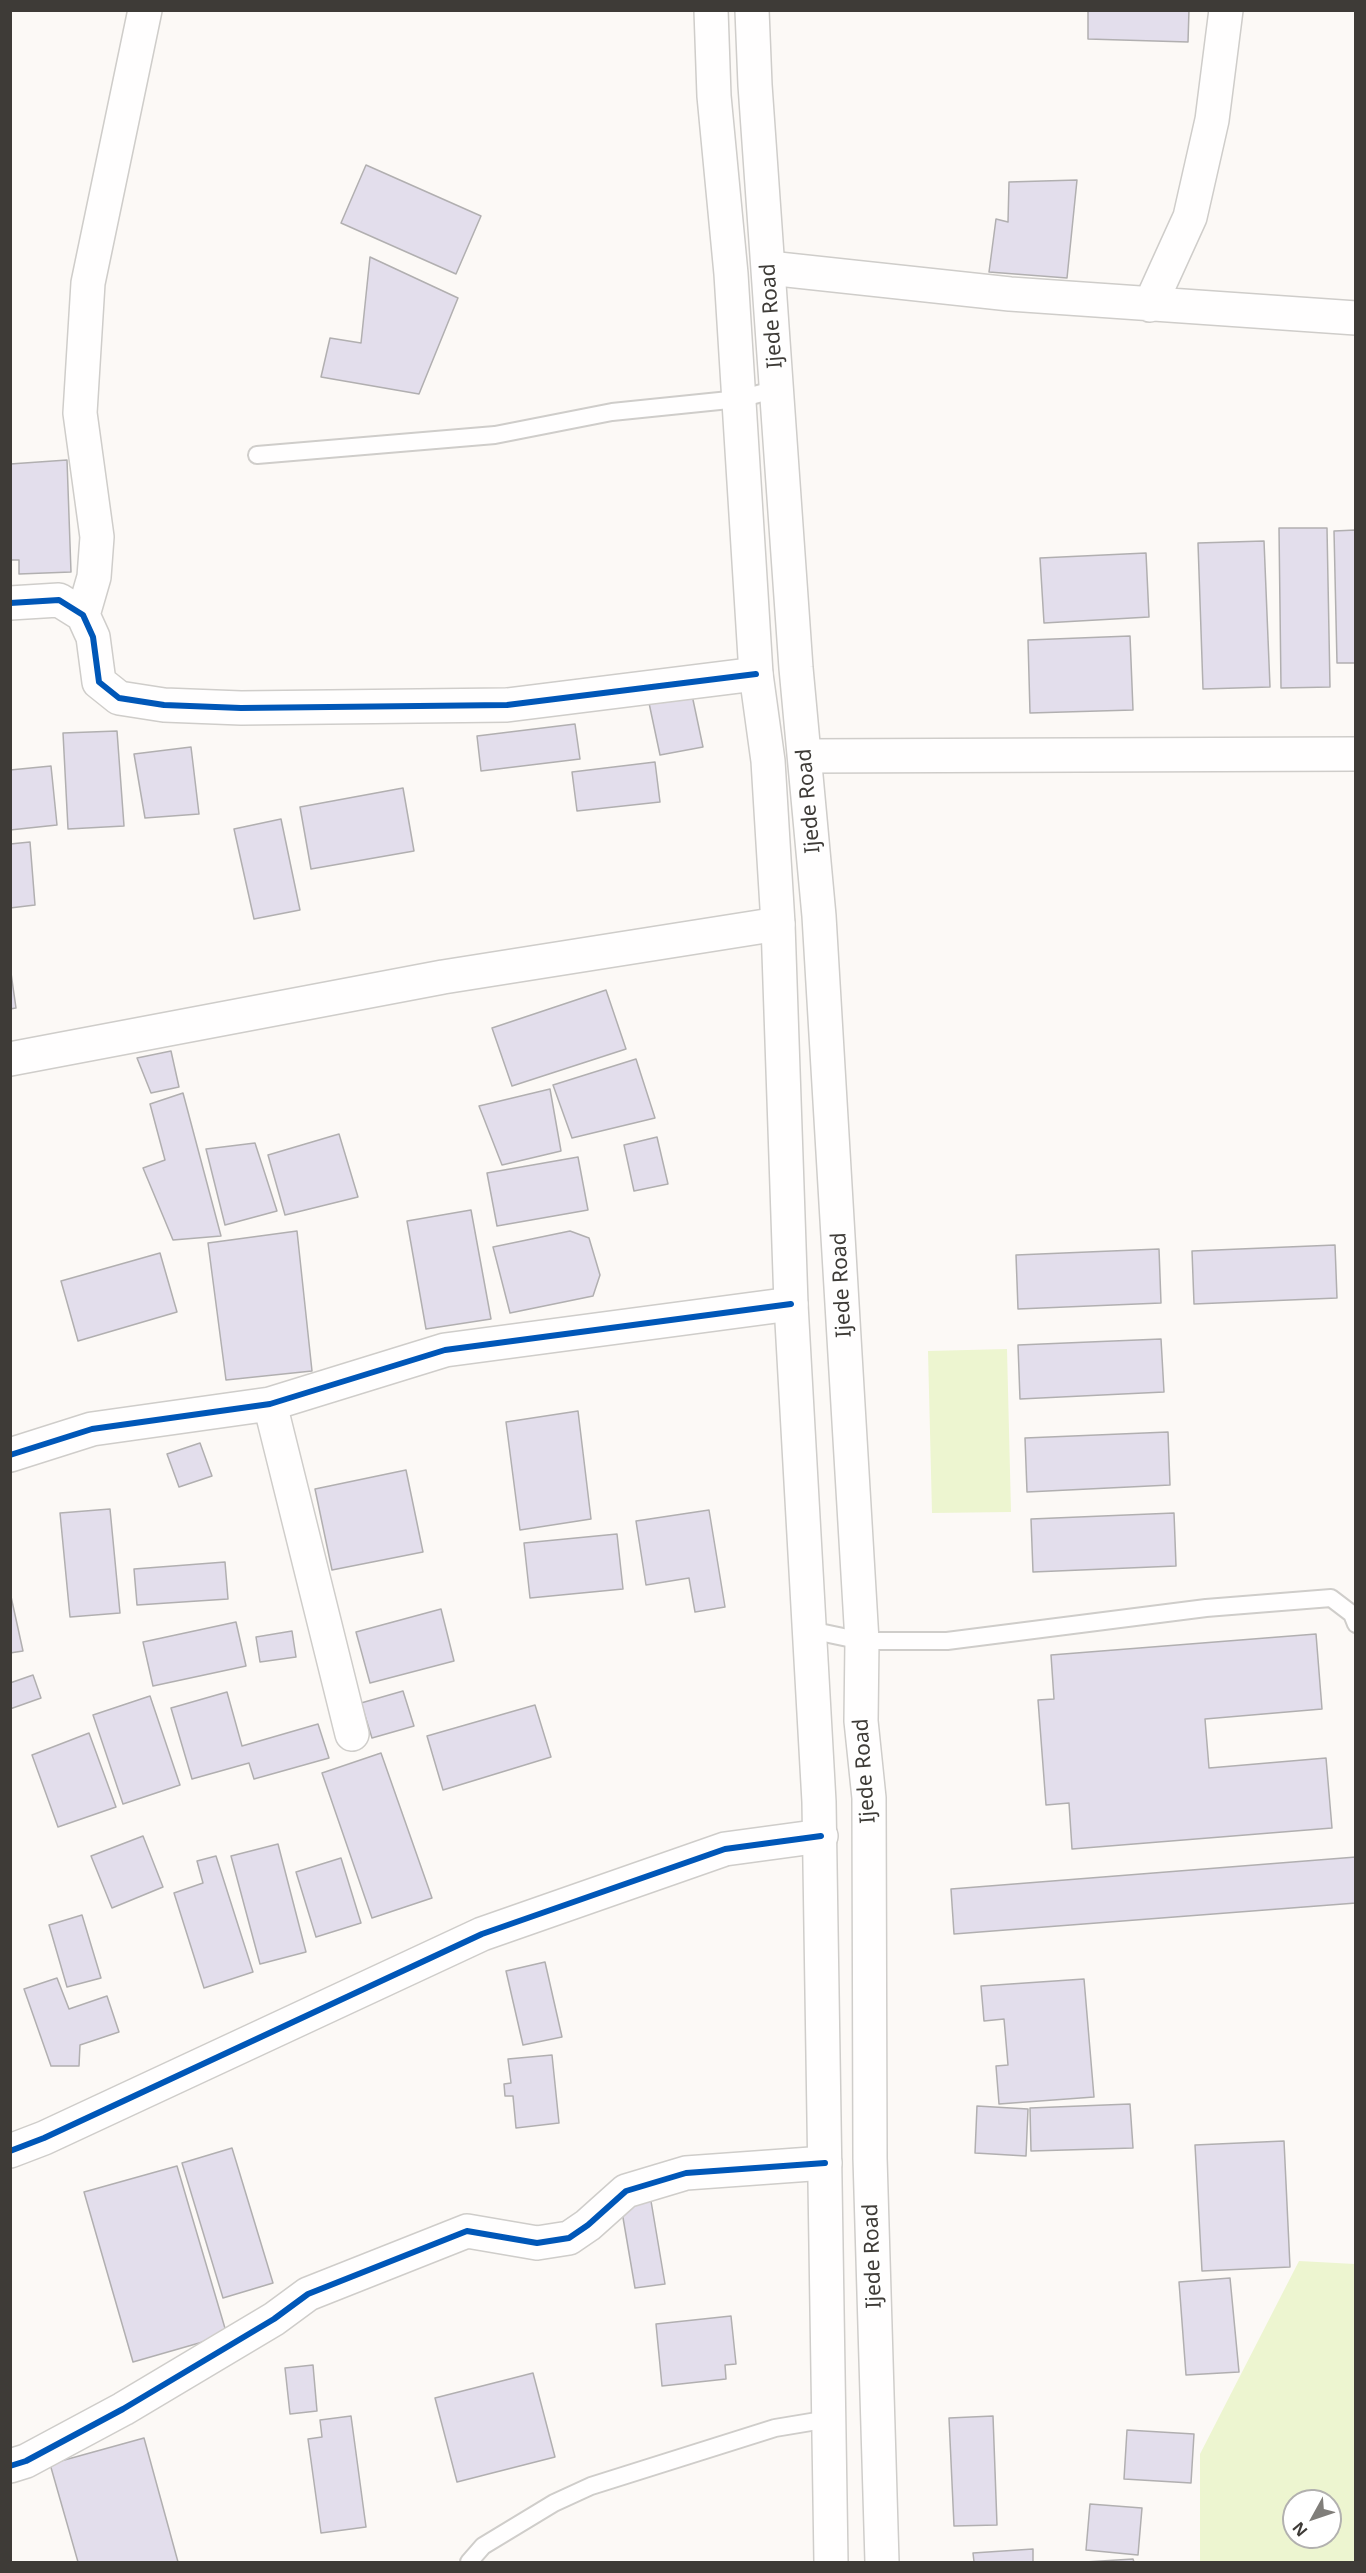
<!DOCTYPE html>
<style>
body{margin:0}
#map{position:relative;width:1366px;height:2573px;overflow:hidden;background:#fcf9f6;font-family:"Noto Sans",sans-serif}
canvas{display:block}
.frame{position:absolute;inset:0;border:12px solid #3e3b37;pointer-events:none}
.north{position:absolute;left:1282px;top:2489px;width:60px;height:60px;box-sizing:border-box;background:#fff;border:2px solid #b2b1af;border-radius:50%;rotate:230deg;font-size:16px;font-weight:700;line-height:24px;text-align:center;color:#3e3b37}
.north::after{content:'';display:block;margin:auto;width:21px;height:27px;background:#807e7a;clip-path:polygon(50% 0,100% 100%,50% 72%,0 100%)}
</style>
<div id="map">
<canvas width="1366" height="2573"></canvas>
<div class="frame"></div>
<div class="north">N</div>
</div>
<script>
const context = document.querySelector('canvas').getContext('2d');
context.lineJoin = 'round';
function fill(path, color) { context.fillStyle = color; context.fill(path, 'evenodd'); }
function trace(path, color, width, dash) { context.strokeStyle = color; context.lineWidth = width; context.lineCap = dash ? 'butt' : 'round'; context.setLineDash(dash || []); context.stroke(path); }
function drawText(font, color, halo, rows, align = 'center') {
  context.font = font + ' "Noto Sans",sans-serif'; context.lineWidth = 4.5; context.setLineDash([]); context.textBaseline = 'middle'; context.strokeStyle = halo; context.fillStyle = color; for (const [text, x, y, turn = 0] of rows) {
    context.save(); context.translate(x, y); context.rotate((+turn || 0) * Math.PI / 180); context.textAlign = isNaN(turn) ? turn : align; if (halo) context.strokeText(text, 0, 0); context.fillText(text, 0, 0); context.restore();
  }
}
fill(new Path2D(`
 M 1007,1349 L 1011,1512 L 932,1513 L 928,1351 Z
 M 1299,2261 L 1355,2264 L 1355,2562 L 1200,2562 L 1200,2454 ZM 1294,2501 L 1330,2501 L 1330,2537 L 1294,2537 Z`), '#edf5d0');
const building = new Path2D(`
 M 1088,10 L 1189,10 L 1188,42 L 1088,39 Z
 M 366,165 L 481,216 L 456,274 L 341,223 Z
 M 1077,180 L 1067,278 L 989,272 L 996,219 L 1008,222 L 1009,182 Z
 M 370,257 L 458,298 L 419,394 L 321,377 L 330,338 L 361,343 Z
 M 67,460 L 71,572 L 19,574 L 19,560 L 10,560 L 10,464 Z
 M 1279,528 L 1327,528 L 1330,687 L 1281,688 Z
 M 1356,530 L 1356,663 L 1337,663 L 1334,531 Z
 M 1264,541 L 1270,687 L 1203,689 L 1198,543 Z
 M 1146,553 L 1149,617 L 1044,623 L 1040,558 Z
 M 1130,636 L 1133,710 L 1030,713 L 1028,640 Z
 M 692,695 L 703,747 L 660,755 L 649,703 Z
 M 575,724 L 580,759 L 481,771 L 477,736 Z
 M 117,731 L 124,826 L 68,829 L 63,733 Z
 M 191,747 L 199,814 L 145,818 L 134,754 Z
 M 655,762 L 660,802 L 577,811 L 572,772 Z
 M 51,766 L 57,825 L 10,830 L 10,770 Z
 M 403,788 L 414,851 L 311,869 L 300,807 Z
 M 281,819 L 300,910 L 254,919 L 234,829 Z
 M 30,842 L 35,905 L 10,908 L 10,844 Z
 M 10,966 L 16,1008 L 10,1009 Z
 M 606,990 L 626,1049 L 512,1086 L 492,1028 Z
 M 171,1051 L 179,1087 L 151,1093 L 137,1058 Z
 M 636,1059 L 655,1118 L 572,1138 L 553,1085 Z
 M 550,1089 L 561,1151 L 502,1165 L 479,1106 Z
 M 183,1093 L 221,1236 L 173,1240 L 143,1168 L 165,1160 L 150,1104 Z
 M 339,1134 L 358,1197 L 285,1215 L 268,1155 Z
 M 657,1137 L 668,1184 L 634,1191 L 624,1145 Z
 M 255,1143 L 277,1211 L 225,1225 L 206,1149 Z
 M 578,1157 L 588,1210 L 497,1226 L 487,1173 Z
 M 471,1210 L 491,1319 L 426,1329 L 407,1221 Z
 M 297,1231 L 312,1371 L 226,1380 L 208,1243 Z
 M 570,1231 L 589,1238 L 600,1275 L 593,1296 L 510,1313 L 493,1247 Z
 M 1335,1245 L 1337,1298 L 1194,1304 L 1192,1251 Z
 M 1159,1249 L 1161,1303 L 1018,1309 L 1016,1255 Z
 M 160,1253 L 177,1312 L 78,1341 L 61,1281 Z
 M 1161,1339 L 1164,1392 L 1020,1399 L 1018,1345 Z
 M 578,1411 L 591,1519 L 520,1530 L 506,1422 Z
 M 1168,1432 L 1170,1485 L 1027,1492 L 1025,1438 Z
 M 200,1443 L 212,1476 L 179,1487 L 167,1454 Z
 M 406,1470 L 423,1552 L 332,1570 L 315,1489 Z
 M 110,1509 L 120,1613 L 70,1617 L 60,1513 Z
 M 709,1510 L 725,1607 L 695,1612 L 689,1578 L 646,1585 L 636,1521 Z
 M 1174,1513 L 1176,1566 L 1033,1572 L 1031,1519 Z
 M 617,1534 L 623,1589 L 530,1598 L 524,1543 Z
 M 225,1562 L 228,1599 L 137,1605 L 134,1569 Z
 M 10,1592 L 23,1651 L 10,1653 Z
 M 441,1609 L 454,1661 L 370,1683 L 356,1632 Z
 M 236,1622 L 246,1666 L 153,1686 L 143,1642 Z
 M 292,1631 L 296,1657 L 260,1662 L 256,1637 Z
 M 1316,1634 L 1322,1709 L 1205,1719 L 1209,1768 L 1326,1758 L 1332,1828 L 1072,1849 L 1069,1803 L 1046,1805 L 1038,1700 L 1054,1699 L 1051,1655 Z
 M 33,1675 L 41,1698 L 10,1709 L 10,1683 Z
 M 403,1691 L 414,1726 L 372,1738 L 361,1703 Z
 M 227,1692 L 242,1746 L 318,1724 L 329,1758 L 254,1779 L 249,1763 L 192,1779 L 171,1708 Z
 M 150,1696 L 180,1785 L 123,1804 L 93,1715 Z
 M 535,1705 L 551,1757 L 443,1790 L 427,1736 Z
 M 89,1733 L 116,1807 L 58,1827 L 32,1755 Z
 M 381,1753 L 432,1898 L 372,1918 L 322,1773 Z
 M 143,1836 L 163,1887 L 112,1908 L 91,1856 Z
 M 278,1844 L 306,1952 L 260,1964 L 231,1856 Z
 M 216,1856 L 253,1972 L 204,1988 L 174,1893 L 203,1883 L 197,1861 Z
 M 1356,1857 L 1356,1903 L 954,1934 L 951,1889 Z
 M 341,1858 L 361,1923 L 316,1937 L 296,1872 Z
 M 82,1915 L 101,1978 L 67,1987 L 49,1925 Z
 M 545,1962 L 562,2037 L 523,2045 L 506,1971 Z
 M 57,1978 L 69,2009 L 107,1996 L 119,2032 L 80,2045 L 79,2066 L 51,2066 L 24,1989 Z
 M 1084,1979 L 1094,2097 L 999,2104 L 996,2066 L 1008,2065 L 1004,2019 L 984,2021 L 981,1986 Z
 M 552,2055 L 559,2123 L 516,2128 L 513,2096 L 505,2096 L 504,2084 L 511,2083 L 508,2059 Z
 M 1130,2104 L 1133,2148 L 1031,2151 L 1030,2108 Z
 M 977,2106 L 1028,2109 L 1026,2156 L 975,2153 Z
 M 1284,2141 L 1290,2267 L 1202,2271 L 1195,2145 Z
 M 232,2148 L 273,2283 L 223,2298 L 182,2163 Z
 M 177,2166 L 227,2335 L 133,2362 L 84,2192 Z
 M 651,2201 L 665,2284 L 635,2288 L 621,2206 Z
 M 1230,2278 L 1239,2372 L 1186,2375 L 1179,2282 Z
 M 731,2316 L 736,2364 L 725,2365 L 726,2379 L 662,2386 L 656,2324 Z
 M 313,2365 L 317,2411 L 290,2414 L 285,2368 Z
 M 533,2373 L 555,2457 L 457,2482 L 435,2398 Z
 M 351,2416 L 366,2527 L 321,2533 L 308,2439 L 322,2437 L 320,2420 Z
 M 993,2416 L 997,2525 L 954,2526 L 949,2418 Z
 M 1127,2430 L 1194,2434 L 1191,2483 L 1124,2479 Z
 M 144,2438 L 178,2562 L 78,2562 L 50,2464 Z
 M 1090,2504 L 1142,2508 L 1138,2555 L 1086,2550 Z
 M 1033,2549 L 1033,2562 L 974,2562 L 973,2553 Z
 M 1133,2559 L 1134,2562 L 1085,2562 Z`);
fill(building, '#e3deec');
trace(building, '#b1afb0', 1.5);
const service = new Path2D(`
 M 257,455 L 495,435 L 612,412 L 739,399 L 777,389
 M 810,1630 L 862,1641 L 947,1641 L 1206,1608 L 1331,1598 L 1352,1614 L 1356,1624
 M 469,2562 L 483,2546 L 554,2503 L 591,2486 L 775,2428 L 829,2419`);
const minor = new Path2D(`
 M 769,268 L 1010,294 L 1356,318
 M 1150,305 L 1190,217 L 1212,120 L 1226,10
 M 10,603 L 59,600 L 83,615 L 93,637 L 99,682 L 119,698 L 164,705 L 241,708 L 507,705 L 756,674
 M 83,615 L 94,577 L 97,537 L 80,413 L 88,283 L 145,10
 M 805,756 L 1356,754
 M 10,1059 L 443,977 L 778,924
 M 270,1404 L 352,1734
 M 10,1455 L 92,1429 L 270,1404 L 445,1350 L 791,1304
 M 10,2151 L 44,2138 L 482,1934 L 725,1849 L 821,1836
 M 10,2466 L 26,2461 L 123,2409 L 274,2319 L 308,2294 L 467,2231 L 537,2243 L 569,2238 L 588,2225 L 626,2191 L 686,2173 L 825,2163`);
const secondary = new Path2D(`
 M 711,10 L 714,96 L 731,274 L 756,674 L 768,761 L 778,924 L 791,1304 L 819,1802 L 831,2562
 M 752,10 L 755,85 L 796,668 L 819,916 L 862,1641 L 861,1721 L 869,1798 L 870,2158 L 882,2562`);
trace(service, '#cfcdca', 20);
trace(minor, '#cfcdca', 36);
trace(secondary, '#cfcdca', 36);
trace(service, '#fffefe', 16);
trace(minor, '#fffefe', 33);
trace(secondary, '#fffefe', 33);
trace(new Path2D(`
 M 10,603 L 59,600 L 83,615 L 93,637 L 99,682 L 119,698 L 164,705 L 241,708 L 507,705 L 756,674
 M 10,1455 L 92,1429 L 270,1404 L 445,1350 L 791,1304
 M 10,2151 L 44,2138 L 482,1934 L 725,1849 L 821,1836
 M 10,2466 L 26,2461 L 123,2409 L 274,2319 L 308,2294 L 467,2231 L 537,2243 L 569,2238 L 588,2225 L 626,2191 L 686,2173 L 825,2163`), '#0057b8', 6);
drawText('21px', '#3e3b37', '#fff', [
 ["Ijede Road",772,316,-94],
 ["Ijede Road",809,801,-95],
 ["Ijede Road",842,1285,-93],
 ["Ijede Road",865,1771,-94],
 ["Ijede Road",873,2256,-92]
]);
</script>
